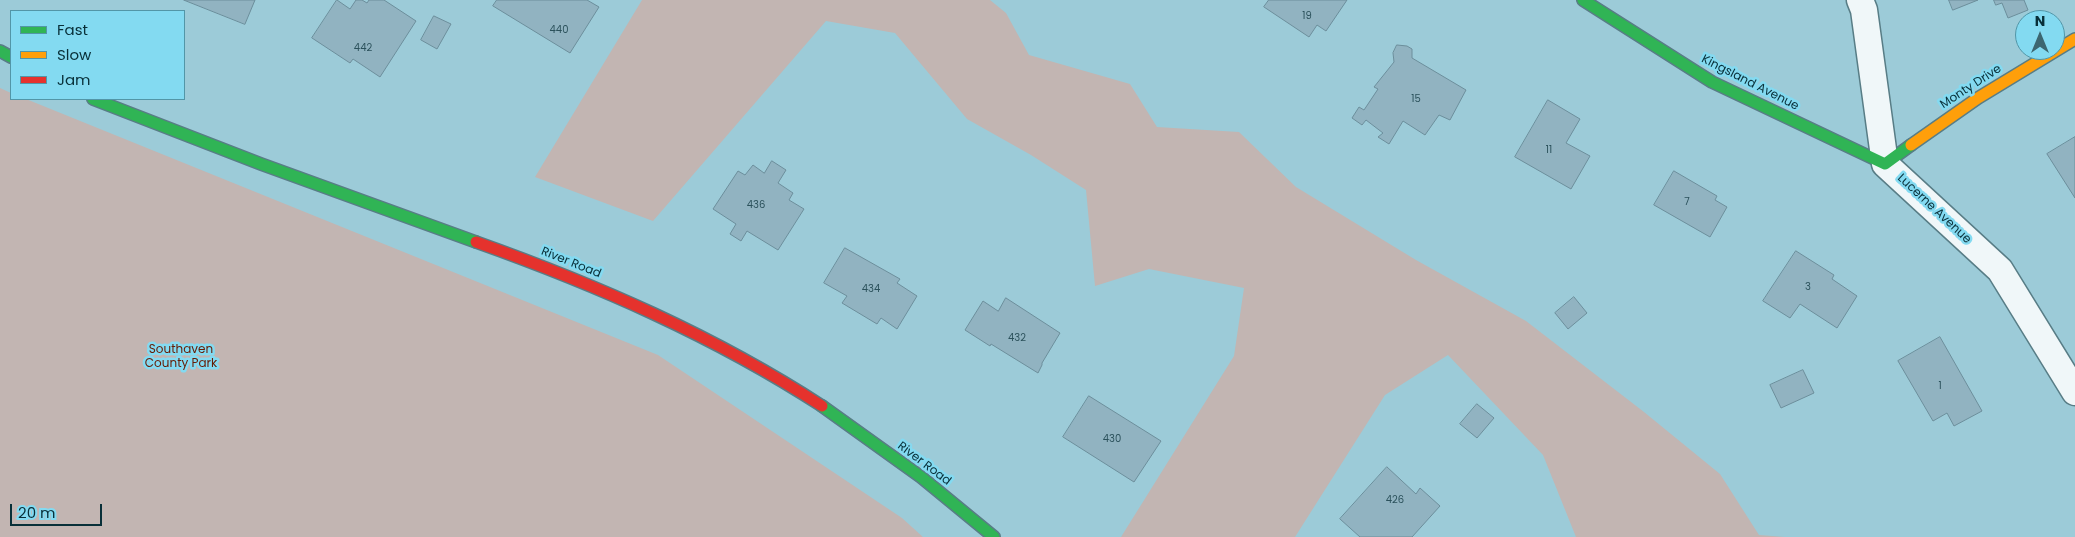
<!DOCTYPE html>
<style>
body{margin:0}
#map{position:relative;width:2075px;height:537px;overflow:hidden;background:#9ccbd8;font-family:Poppins,sans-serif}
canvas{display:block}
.legend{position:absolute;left:10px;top:10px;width:175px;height:90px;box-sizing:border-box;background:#83daf1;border:1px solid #5296a7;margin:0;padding:6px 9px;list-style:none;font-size:15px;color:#082f38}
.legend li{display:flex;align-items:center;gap:10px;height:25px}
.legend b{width:25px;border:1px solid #5296a7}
.north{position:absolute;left:2015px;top:10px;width:50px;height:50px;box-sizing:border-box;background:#83daf1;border:1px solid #5296a7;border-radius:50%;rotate:0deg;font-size:14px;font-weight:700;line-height:20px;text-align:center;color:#082f38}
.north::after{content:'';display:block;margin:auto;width:18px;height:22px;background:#3c6670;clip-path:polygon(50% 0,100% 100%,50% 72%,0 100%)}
.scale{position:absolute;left:10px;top:504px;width:92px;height:22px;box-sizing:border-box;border:2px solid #082f38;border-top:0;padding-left:6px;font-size:15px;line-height:18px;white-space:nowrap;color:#082f38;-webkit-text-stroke:4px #83daf1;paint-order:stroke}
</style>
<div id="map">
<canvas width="2075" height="537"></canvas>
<ul class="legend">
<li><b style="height:6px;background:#30b455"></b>Fast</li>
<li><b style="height:6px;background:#ff9f0a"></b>Slow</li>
<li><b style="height:6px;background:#e5322d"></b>Jam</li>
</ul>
<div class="north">N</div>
<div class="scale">20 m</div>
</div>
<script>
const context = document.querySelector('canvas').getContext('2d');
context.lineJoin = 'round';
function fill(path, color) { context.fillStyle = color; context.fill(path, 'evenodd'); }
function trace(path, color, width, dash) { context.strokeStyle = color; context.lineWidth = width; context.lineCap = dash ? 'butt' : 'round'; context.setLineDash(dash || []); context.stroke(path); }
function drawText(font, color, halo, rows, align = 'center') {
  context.font = font + ' Poppins,sans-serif'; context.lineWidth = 5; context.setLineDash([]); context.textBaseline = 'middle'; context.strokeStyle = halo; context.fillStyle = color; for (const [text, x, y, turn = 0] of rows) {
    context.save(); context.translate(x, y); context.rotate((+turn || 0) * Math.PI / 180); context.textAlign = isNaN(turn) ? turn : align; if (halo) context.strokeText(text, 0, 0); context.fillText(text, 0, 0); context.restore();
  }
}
fill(new Path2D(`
 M 642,0 L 990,0 L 1006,13 L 1029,55 L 1130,84 L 1157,127 L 1239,132 L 1296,187 L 1416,260 L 1526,321 L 1644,412 L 1720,474 L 1759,535 L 1785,537 L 1576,537 L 1543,455 L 1448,355 L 1385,395 L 1295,537 L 1121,537 L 1234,356 L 1244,288 L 1149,269 L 1095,286 L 1086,190 L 1031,155 L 967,119 L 895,33 L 826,21 L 653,221 L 535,177 Z
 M 0,88 L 11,93 L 11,99 L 26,99 L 658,355 L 902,518 L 923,537 L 0,537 Z`), '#c2b5b2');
const building = new Path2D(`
 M 184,0 L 255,0 L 245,24 Z
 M 337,0 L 350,9 L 356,0 L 362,0 L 367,3 L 369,0 L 384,0 L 416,21 L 380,77 L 353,59 L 350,63 L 312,38 Z
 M 497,0 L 587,0 L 599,7 L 570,53 L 493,6 Z
 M 1269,0 L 1347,0 L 1326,31 L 1317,25 L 1309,37 L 1264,7 Z
 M 1949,0 L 1978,0 L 1953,10 Z
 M 1994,0 L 2024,0 L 2028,10 L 2008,18 L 2002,3 L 1996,5 Z
 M 434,16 L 451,24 L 437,49 L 421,40 Z
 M 1397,45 L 1407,46 L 1412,49 L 1412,58 L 1466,90 L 1450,120 L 1439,115 L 1425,135 L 1403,121 L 1389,144 L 1378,137 L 1383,133 L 1366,120 L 1362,125 L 1352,118 L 1359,107 L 1364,110 L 1378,89 L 1374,87 L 1394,62 L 1393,53 Z
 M 1548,100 L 1580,119 L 1566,143 L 1590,156 L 1571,189 L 1515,157 Z
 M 2075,137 L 2075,198 L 2047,154 Z
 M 772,161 L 786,170 L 778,183 L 793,193 L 789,200 L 804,209 L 778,250 L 747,231 L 741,241 L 730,234 L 736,224 L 713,209 L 738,171 L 745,175 L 753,165 L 764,173 Z
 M 1674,171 L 1717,196 L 1715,200 L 1727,207 L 1710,237 L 1654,205 Z
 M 845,248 L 900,279 L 897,283 L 917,296 L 897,329 L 881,318 L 877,324 L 842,303 L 847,296 L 824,283 Z
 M 1796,251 L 1834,275 L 1832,279 L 1857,296 L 1837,328 L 1800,304 L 1790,318 L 1763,301 Z
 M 1574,297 L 1587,313 L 1568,329 L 1555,313 Z
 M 1006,298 L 1060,333 L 1042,363 L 1042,365 L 1038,373 L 991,344 L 990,346 L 965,330 L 983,301 L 998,311 Z
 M 1940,337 L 1982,411 L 1954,426 L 1947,413 L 1933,421 L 1898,361 Z
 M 1803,370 L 1814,393 L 1781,408 L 1770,385 Z
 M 1089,396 L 1161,441 L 1134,482 L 1063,437 Z
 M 1477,404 L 1494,418 L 1477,438 L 1460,424 Z
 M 1387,467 L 1416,494 L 1420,488 L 1440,506 L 1412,537 L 1360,537 L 1340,519 Z`);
fill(building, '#91b3c1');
trace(building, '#6c8e9b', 1);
const street = new Path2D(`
 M 1860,0 L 1864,10 L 1885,164 L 2000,270 L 2075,392`);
const fast = new Path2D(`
 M 1583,0 L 1712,82 L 1885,164 L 1911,145
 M 0,51 L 11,57
 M 93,99 L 261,164 L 476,242
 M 822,406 L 921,477 L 994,537`);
const slow = new Path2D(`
 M 1911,145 L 1978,98 L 2075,39`);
const jam = new Path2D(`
 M 476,242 C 597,285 714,336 822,406`);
trace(street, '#587d86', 29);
trace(fast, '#587d86', 14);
trace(slow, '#587d86', 14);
trace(jam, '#587d86', 14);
trace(street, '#f0f7f9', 26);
trace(fast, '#30b455', 11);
trace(slow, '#ff9f0a', 11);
trace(jam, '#e5322d', 11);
drawText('10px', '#2b515b', null, [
 ["19",1307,16],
 ["440",559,30],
 ["442",363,48],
 ["15",1416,99],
 ["11",1549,150],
 ["7",1687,202],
 ["436",756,205],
 ["3",1808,287],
 ["434",871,289],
 ["432",1017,338],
 ["1",1940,386],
 ["430",1112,439],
 ["426",1395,500]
]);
drawText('12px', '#082f38', '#83daf1', [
 ["Kingsland Avenue",1750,83,27],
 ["Monty Drive",1971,87,-33],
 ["Lucerne Avenue",1934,209,43],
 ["River Road",571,263,22],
 ["River Road",924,464,37]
]);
drawText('12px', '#671c04', '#83daf1', [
 ["Southaven",181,350],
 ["County Park",181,364]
]);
</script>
